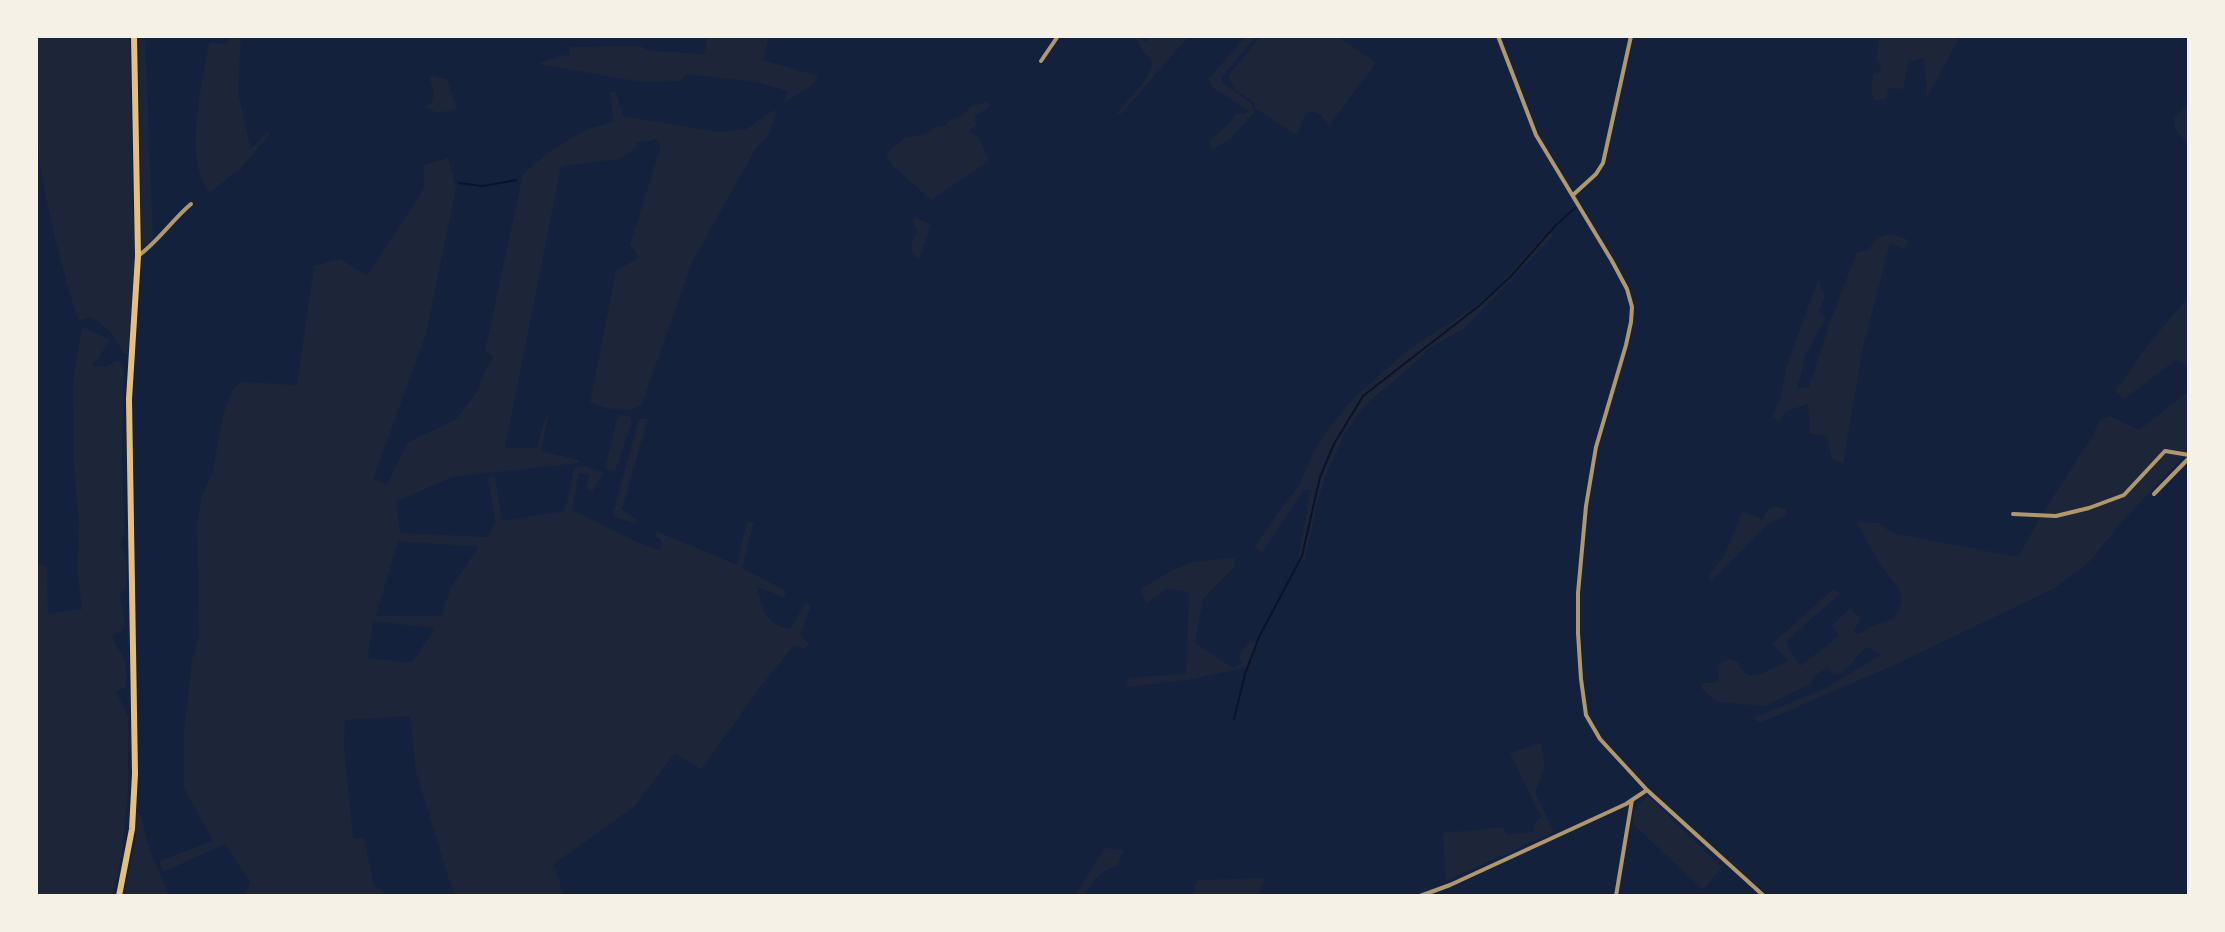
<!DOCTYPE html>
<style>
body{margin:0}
#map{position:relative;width:2225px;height:932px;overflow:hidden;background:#14213d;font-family:Cabin,sans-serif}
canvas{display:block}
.frame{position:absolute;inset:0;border:38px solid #f6f1e7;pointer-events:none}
</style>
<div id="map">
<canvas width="2225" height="932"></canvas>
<div class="frame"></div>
</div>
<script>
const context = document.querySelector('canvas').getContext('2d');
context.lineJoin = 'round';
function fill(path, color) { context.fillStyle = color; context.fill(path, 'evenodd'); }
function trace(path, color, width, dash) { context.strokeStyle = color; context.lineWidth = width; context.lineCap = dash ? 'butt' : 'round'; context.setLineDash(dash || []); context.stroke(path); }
fill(new Path2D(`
 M 36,36 L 129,36 L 134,265 L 128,354 L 123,353 C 117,339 105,324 91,317 L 78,321 L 76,315 C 59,255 42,194 36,132 C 34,101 36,68 36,36 Z
 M 139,36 L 145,36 L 153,239 L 142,248 Z
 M 230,36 L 241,36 L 238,94 L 251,149 L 267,132 L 270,134 L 240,169 L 210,192 C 182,162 203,80 209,43 L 228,44 Z
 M 707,36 L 769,36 L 763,60 L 818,76 L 814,84 L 784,103 L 788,91 L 756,82 L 686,74 L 682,81 L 641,82 L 538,64 L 562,55 L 570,56 L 570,47 L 640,46 L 650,51 L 705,54 Z
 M 1134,36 L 1140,36 L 1145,42 L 1151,36 L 1189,36 L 1120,115 L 1117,113 C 1127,100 1154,76 1152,60 L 1144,53 Z
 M 1246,36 L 1256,36 L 1222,77 L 1222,82 L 1252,104 L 1254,113 L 1229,140 L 1212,150 L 1209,141 L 1233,120 L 1236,113 L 1245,114 L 1248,110 L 1213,88 L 1208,79 Z
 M 1261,36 L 1338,36 L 1376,63 L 1329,125 L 1320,114 L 1311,111 L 1305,114 L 1297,136 L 1255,108 L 1254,102 L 1235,90 L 1228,76 Z
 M 1884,36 L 1960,36 L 1927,98 L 1924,58 L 1909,61 L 1903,89 L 1889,88 L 1886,99 L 1874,100 L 1871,89 L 1874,73 L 1881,72 L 1880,64 L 1876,60 L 1879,41 Z
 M 429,75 L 447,79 L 457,109 L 437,113 L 424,106 L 431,103 L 434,94 Z
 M 610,92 L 616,92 L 623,116 L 719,132 L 746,129 L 774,110 L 777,112 L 768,136 L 756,148 L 692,262 L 642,404 C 627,416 606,407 590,403 L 616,271 L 639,257 L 630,245 L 661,146 L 656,139 L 636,143 L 637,147 L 620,159 L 561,166 L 505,448 L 537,448 L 546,416 L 548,417 L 541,451 L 579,460 L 579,463 L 452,477 L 396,502 L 400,533 L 488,537 L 495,522 L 488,478 L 495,477 L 502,521 L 565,511 L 574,468 L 584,466 L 604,472 L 592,492 L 585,487 L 590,475 L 579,473 L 572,510 L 639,543 L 660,550 L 662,541 L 655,536 L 656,531 L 737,565 L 747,521 L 754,523 L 742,568 L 786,591 L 784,597 L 757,587 C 763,609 764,624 790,629 L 806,602 L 811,606 L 800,635 L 809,643 L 805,649 L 794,645 L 757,691 L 701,770 L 675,753 L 635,806 L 554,864 L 564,896 L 454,896 L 416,772 L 410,716 L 345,720 L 344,746 L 353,838 L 364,838 L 374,886 L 383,890 L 384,896 L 245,896 L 250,882 L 225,844 L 163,872 L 159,861 L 213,841 L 184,788 L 184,732 L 192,660 L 199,638 L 197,523 L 202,495 L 212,475 L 223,415 L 233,389 L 241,382 L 297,385 L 314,266 L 340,259 L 367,276 L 424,188 L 424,165 L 448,158 L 456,188 L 426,334 L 373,479 L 387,485 L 408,442 L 455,420 L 478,391 L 483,375 L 494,357 L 485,351 L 523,174 L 549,152 L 587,129 L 614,122 ZM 398,541 L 479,547 L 452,585 L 441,616 L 376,616 ZM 373,621 L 434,628 L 434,629 L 412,663 L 368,658 Z
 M 988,102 L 991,106 L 975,116 L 976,126 L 970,130 L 973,135 L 979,137 L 989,161 L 931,200 L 892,165 L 886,154 L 904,138 L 928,133 L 935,127 L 945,126 L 950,119 L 962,116 L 972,105 Z
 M 2189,103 L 2189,146 L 2175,128 L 2173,119 Z
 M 915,217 L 931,225 L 919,260 C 907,252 912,242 917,231 L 913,223 Z
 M 1549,230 L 1553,236 L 1465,328 L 1429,348 L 1421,358 L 1364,406 L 1344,435 L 1327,472 L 1318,500 L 1305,560 L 1298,559 L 1311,490 L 1304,490 L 1262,552 L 1254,547 L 1300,483 L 1317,445 L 1344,409 L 1358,394 L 1409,349 L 1473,308 L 1495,289 Z
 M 1886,235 L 1894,235 L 1909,240 L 1904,249 L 1890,243 L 1863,347 L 1843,463 L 1832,459 L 1827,437 L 1809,433 L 1810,425 L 1808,404 L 1786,411 L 1779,422 L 1772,417 L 1781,397 L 1787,365 L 1818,280 L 1825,296 L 1819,312 L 1826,318 L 1806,354 L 1797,389 L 1809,387 L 1829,325 L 1857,252 L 1868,250 L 1878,237 Z
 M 2189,296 L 2189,366 L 2176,360 L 2124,399 L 2115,391 L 2152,340 Z
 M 84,327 L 109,340 C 106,350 97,356 93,366 L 107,367 L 115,361 L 119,361 L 124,366 L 122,464 L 125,531 L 121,545 L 126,557 L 127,567 L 126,586 L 120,596 L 125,624 L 122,632 L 117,633 L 113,636 C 112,645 121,650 124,658 C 127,667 126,678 126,687 L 116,691 L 128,717 L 128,792 L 122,855 L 112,896 L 36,896 L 36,564 L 47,566 L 48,614 L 82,609 L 77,570 L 79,525 L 74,469 L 73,390 L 74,373 L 82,328 Z
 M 2189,391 L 2189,456 L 2183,457 L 2120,524 L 2089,562 L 2053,589 L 1892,666 L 1760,723 L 1753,718 L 1824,689 L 1881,655 L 1869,647 C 1853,654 1850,674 1833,675 L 1829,667 L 1813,676 L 1812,683 L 1765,706 L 1717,702 L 1702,689 L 1702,683 L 1714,683 L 1719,679 L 1717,667 L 1722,662 L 1730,659 L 1738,662 L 1741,669 L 1749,676 L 1758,675 L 1789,661 L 1772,644 L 1832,590 L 1837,590 L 1840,594 L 1785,642 L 1800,666 L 1839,636 L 1832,625 L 1850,608 L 1861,618 L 1853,632 L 1859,634 L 1878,623 L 1894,619 L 1902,603 L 1900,593 L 1898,587 L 1881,566 L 1856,522 L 1879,523 L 1892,533 L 2018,557 L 2047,506 L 2092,437 L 2099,421 L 2110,416 L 2139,430 Z
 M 618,415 L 630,416 L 632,422 L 615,471 L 605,468 Z
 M 639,419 L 648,419 L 622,509 L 637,520 L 636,524 L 612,516 Z
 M 1774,506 L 1786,509 L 1787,514 L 1767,525 L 1710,583 L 1708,576 L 1725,554 L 1742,512 L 1763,519 L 1766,512 Z
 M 1236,557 L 1234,567 L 1203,599 L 1195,643 L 1233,668 L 1242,663 L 1238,656 L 1251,641 L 1259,642 L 1246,667 L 1193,679 L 1126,687 L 1128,678 L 1186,674 L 1189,592 L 1167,588 L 1146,604 L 1140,589 L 1175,569 L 1194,562 Z
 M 1541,743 L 1545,767 L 1535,792 L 1554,832 L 1446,881 L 1443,833 L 1504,827 L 1506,835 L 1533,832 L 1535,823 L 1541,817 L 1510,753 Z
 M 1648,796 L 1722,867 L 1703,890 L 1634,825 C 1633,809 1636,806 1648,796 Z
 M 137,810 L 141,816 L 151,853 L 170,896 L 123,896 L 136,838 Z
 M 1104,848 L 1123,850 L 1118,866 C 1101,869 1093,881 1084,896 L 1075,896 Z
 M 1265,878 L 1259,896 L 1192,896 L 1197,880 Z`), '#1d2539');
trace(new Path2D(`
 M 459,183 L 483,186 L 517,180
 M 1234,719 L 1245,674 L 1259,637 L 1302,556 L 1320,477 L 1334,444 L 1363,396 L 1480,305 L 1512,275 L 1555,226 L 1575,208`), '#0b132b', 2);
trace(new Path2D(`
 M 1498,36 L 1536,135 L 1612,261 L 1627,289 L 1632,307 L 1631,322 L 1626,345 L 1596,447 L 1586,506 L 1578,593 L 1578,633 L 1581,679 L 1586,715 L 1600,739 L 1647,790 L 1764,896
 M 1041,61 L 1058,36
 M 1573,195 L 1596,174 L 1603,163 L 1631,36
 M 138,256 C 158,242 172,220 191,204
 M 2154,494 L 2189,458
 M 2013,514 L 2056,516 L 2089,508 L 2124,495 L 2165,451 L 2189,455
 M 1420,896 L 1450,885 L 1626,804 L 1647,790
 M 1616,896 L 1632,800`), '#b1986c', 4);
trace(new Path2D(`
 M 119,896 L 132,829 L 135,774 L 129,399 L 138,256 L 134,36`), '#e5c07b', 6);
</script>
